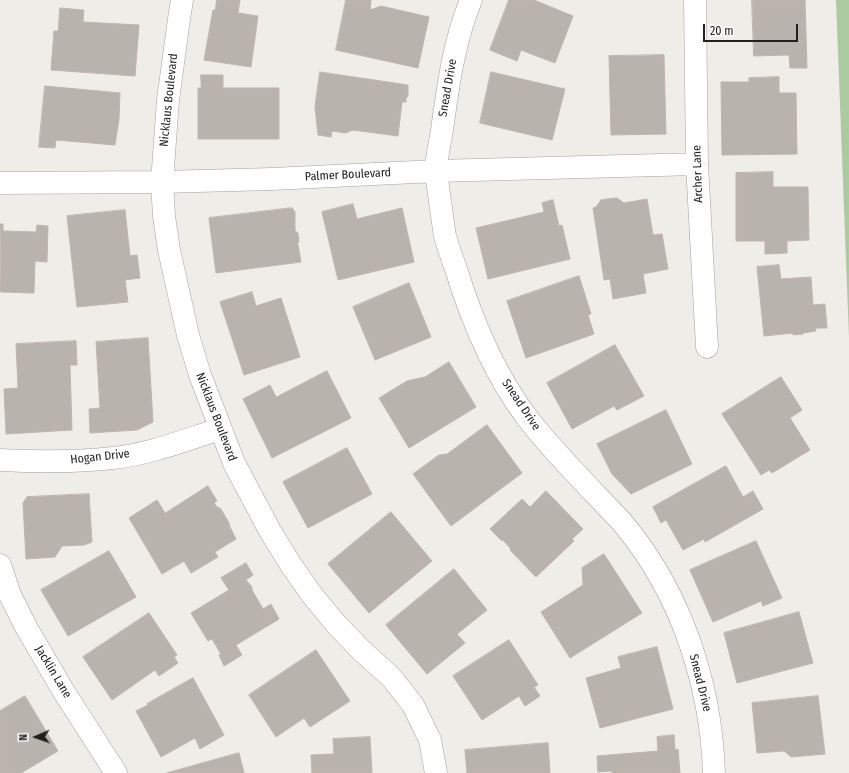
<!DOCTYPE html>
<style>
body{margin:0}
#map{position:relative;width:849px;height:773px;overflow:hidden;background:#efede7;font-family:"Fira Sans Condensed",sans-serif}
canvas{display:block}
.north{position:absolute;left:16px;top:717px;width:40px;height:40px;-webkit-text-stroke:3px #fff;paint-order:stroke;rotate:268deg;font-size:11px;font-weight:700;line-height:16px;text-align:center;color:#202020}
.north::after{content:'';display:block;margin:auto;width:14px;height:18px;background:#202020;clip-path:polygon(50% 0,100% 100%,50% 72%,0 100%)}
.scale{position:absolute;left:703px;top:24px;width:95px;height:18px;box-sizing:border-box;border:2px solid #202020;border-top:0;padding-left:5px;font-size:12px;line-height:14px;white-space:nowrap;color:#202020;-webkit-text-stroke:3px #fff;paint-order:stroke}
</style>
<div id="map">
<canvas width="849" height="773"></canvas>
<div class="north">N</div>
<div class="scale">20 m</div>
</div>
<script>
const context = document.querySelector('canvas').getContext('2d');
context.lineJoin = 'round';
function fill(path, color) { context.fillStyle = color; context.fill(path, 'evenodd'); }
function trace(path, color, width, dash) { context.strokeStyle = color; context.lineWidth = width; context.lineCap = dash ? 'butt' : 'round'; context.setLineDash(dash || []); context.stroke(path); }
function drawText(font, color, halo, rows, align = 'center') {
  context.font = font + ' "Fira Sans Condensed",sans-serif'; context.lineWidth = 4; context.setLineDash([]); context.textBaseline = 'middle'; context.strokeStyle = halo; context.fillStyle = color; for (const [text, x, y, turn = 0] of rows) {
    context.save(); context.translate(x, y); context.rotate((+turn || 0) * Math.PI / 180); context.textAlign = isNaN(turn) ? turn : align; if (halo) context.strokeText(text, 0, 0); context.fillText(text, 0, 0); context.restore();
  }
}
fill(new Path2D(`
 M 836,0 L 849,0 L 849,338 Z`), '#abcaa0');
const building = new Path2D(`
 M 217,0 L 240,0 L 238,13 L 258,16 L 251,67 L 204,60 L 213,10 L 215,10 Z
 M 346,0 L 371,0 L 370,10 L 381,6 L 429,17 L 418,68 L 336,50 Z
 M 509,0 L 534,0 L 573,16 L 555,63 L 521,50 L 517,61 L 490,50 Z
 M 752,0 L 805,0 L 807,68 L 790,68 L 789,55 L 754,56 Z
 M 60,8 L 84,10 L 83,22 L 139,25 L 135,76 L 51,70 L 54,31 L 58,31 Z
 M 664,55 L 666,134 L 611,135 L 609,56 Z
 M 320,72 L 408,85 L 408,96 L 406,98 L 406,102 L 402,102 L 398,136 L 353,130 L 346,133 L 332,131 L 331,137 L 318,135 L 315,107 Z
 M 491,72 L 565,89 L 552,140 L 480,123 Z
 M 201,75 L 223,75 L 223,88 L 279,88 L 279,139 L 198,139 L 198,88 L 201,88 Z
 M 779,77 L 779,93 L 796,93 L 797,154 L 722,155 L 721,82 L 749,82 L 749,78 Z
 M 45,86 L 120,93 L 119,119 L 115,145 L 56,140 L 55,148 L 39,147 Z
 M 773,172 L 773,187 L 808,187 L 809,240 L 787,241 L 787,253 L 765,254 L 765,241 L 736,241 L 736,173 Z
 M 617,198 L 624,203 L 647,199 L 653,235 L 662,234 L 668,269 L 643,274 L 646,293 L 613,299 L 610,279 L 604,280 L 593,208 L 596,207 L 601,200 Z
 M 553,200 L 559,226 L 562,225 L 570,259 L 488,279 L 476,228 L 544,212 L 542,203 Z
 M 353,204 L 357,219 L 402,208 L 414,262 L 338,280 L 322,212 Z
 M 292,208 L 295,212 L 295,231 L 298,233 L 299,241 L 297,245 L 298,245 L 301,262 L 216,273 L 209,218 Z
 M 125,210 L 130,256 L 137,255 L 140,278 L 125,280 L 128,302 L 77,307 L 67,216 Z
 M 0,224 L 3,224 L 3,231 L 36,232 L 37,225 L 48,226 L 47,262 L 35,261 L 34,293 L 1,292 Z
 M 779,265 L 781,279 L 811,277 L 813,305 L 825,304 L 827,328 L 815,328 L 816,331 L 803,333 L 803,334 L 793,335 L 793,333 L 764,336 L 757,267 Z
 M 579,276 L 591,314 L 588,315 L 594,334 L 526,358 L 507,301 Z
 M 409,283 L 431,337 L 375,360 L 353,307 Z
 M 252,292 L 256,306 L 281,298 L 300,357 L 244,375 L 220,302 Z
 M 148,338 L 153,422 L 137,430 L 90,433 L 89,409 L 100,408 L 96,342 Z
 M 76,341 L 77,365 L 70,365 L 72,430 L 6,434 L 4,389 L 18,388 L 16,344 Z
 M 615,345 L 644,396 L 617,410 L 614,406 L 572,429 L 547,383 Z
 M 449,362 L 476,407 L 409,448 L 379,398 L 407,381 L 425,377 Z
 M 327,371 L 351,418 L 272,458 L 243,399 L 270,385 L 276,397 Z
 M 781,377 L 802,410 L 790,418 L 810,450 L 772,473 L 769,470 L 761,475 L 722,414 Z
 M 666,410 L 692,464 L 631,494 L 612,474 L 597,444 Z
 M 487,425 L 522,473 L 451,526 L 413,474 L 439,455 L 447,454 Z
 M 347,448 L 372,494 L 308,528 L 283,482 Z
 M 726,466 L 743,497 L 753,491 L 763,509 L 705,542 L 704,539 L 683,550 L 666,520 L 661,523 L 653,507 Z
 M 208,486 L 217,501 L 214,503 L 217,507 L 221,509 L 229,523 L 230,527 L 236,539 L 215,552 L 218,557 L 191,573 L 184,561 L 162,574 L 129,518 L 157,500 L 165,513 Z
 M 546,491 L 583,529 L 572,539 L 574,541 L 536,577 L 510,550 L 511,549 L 503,540 L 502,541 L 490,529 L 522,499 L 530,507 Z
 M 89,494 L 92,542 L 84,545 L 62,546 L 55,557 L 26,559 L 23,503 L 27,497 Z
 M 391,512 L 432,561 L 369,613 L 328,564 Z
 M 756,541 L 782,598 L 763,606 L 761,601 L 713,622 L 690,570 Z
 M 109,551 L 136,597 L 68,636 L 41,590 Z
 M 604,554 L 642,613 L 570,658 L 541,612 L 583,585 L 582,568 Z
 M 246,563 L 253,575 L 246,580 L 252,587 L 252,590 L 263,609 L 271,604 L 279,619 L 236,645 L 242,655 L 224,666 L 219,655 L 221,654 L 212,639 L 208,641 L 191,613 L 229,590 L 221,578 Z
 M 454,569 L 487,610 L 457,634 L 465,643 L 427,674 L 386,625 Z
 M 799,612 L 813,663 L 737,683 L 724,633 Z
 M 149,613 L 177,655 L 174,657 L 178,663 L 159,676 L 155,670 L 112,700 L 83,657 Z
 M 509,640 L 538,685 L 534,687 L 540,696 L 525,706 L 519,696 L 482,720 L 453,676 Z
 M 657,647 L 673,709 L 600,728 L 586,678 L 621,668 L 618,657 Z
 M 316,650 L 350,701 L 310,727 L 304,718 L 276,737 L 249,695 Z
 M 193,678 L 224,735 L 200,749 L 195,738 L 161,757 L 136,711 L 148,705 L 147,704 Z
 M 25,696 L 58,751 L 21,773 L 0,773 L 0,711 Z
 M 818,696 L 825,754 L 791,757 L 784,751 L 757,753 L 752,703 Z
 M 674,735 L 675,750 L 678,749 L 680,773 L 612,773 L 612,771 L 598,772 L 597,756 L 658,751 L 657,737 Z
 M 370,737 L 372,773 L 312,773 L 311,755 L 334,754 L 333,739 Z
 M 548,743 L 550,773 L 467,773 L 465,750 Z
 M 239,753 L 244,773 L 167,773 Z`);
fill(building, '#b9b3ad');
trace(building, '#c0b5ab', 1);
const street = new Path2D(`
 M 182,0 L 179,19 L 168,100 L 162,182 L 164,216 L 169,250 L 188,335 L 200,375 L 234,463 L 270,531 L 291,565 L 312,595 L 336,624 L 362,651 L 391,677 L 413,705 L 430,740 L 436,773
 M 471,0 C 454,41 448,86 442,130 C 440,143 436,158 436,172 C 437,182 439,192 440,202 C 442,213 443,225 445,236 C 448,247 452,258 456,269 C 472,321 494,374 528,419 C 550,447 575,473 600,499 C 608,508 618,517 626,527 C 682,596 711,685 714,773
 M 695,0 L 697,164 L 707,347
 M 0,183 L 162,182 L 272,179 L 436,171 L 697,164
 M 0,460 C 38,462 76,462 113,458 C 150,454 185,440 220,429
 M 0,565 L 10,595 L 26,627 L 64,692 L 116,773`);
trace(street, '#a1a1a1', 23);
trace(street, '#fff', 22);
drawText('12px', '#202020', '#fff', [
 ["Snead Drive",448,88,-80],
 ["Nicklaus Boulevard",169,100,-84],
 ["Archer Lane",698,174,-92],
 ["Palmer Boulevard",348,175,-3],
 ["Snead Drive",521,405,56],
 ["Nicklaus Boulevard",216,417,69],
 ["Hogan Drive",100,457,-6],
 ["Jacklin Lane",53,672,59],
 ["Snead Drive",700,683,76]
]);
</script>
